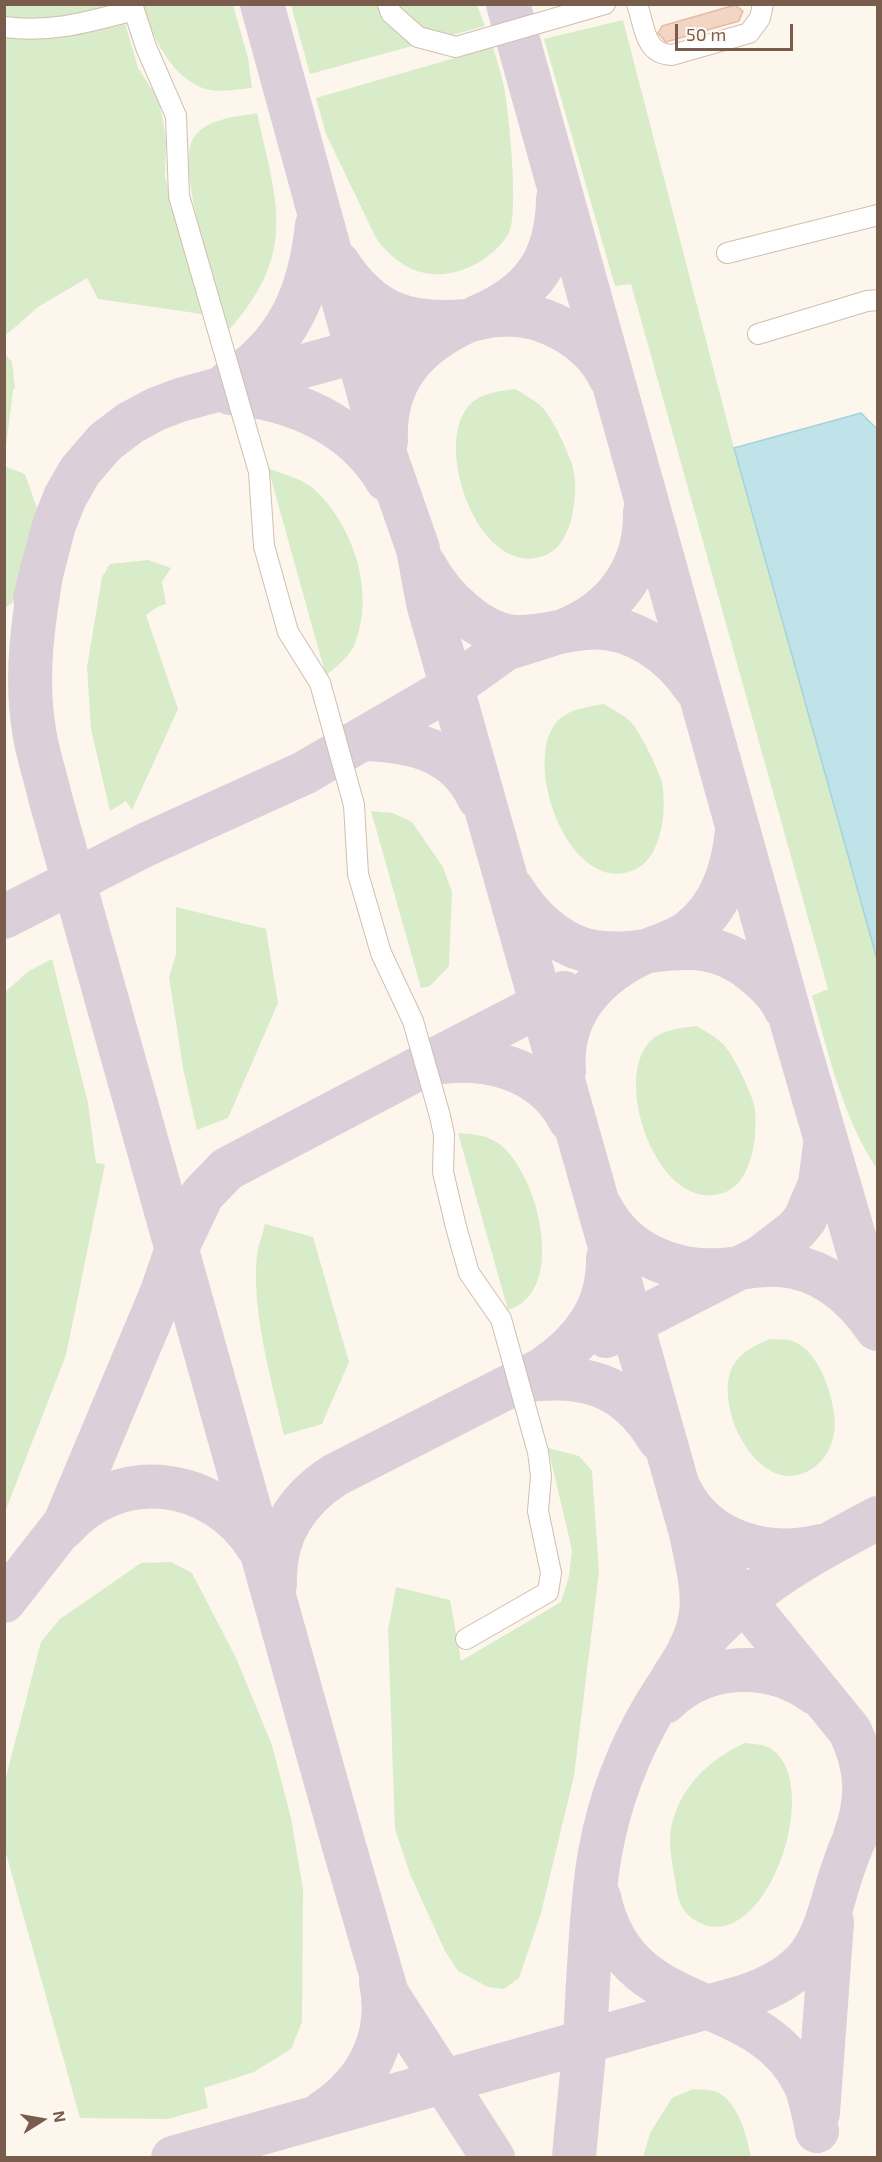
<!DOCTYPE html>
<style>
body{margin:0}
#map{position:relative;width:882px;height:2162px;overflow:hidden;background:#fdf6ec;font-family:"Exo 2",sans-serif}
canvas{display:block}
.frame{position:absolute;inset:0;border:6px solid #7a5c4d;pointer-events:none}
.north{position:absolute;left:12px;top:2090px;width:60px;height:60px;-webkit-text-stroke:4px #fffaf3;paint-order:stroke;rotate:79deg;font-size:16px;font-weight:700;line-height:24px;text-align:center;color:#7a5c4d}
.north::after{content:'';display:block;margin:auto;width:21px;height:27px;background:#7a5c4d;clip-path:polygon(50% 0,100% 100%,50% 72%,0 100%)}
.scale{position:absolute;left:675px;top:24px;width:118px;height:27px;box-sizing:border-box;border:3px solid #7a5c4d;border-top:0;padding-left:8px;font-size:18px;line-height:21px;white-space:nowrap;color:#7a5c4d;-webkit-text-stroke:4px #fffaf3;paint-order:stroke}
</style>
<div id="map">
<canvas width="882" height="2162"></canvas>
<div class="frame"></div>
<div class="north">N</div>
<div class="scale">50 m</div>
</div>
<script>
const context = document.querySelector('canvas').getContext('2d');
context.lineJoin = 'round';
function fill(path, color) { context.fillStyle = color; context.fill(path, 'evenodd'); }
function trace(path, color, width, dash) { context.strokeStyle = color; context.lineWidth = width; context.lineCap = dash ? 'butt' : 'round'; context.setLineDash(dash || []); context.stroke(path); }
fill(new Path2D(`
 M 5,5 L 120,5 L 138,68 L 158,99 L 163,120 L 166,140 L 165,177 L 202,314 L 98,299 L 87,278 L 38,307 L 5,336 Z
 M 143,5 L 233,5 L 248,58 L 252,88 C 239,89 218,93 205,89 C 171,77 152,37 143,5 Z
 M 291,5 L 477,5 L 485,26 L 310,74 Z
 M 623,20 L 734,448 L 877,960 L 877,1169 C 843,1118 829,1055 812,996 L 828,989 L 631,284 L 615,286 L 544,39 Z
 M 493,47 C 497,60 501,74 504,87 C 509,111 519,215 509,233 C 496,255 470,271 445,274 C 416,277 392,261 376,238 L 326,134 L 316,98 Z
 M 257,113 C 277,204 298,252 229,330 C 219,294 173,165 194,137 C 208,118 236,117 257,113 Z
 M 5,354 L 12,362 L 15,388 L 13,390 L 5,456 Z
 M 516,389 C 524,395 535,400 542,407 C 552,417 570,455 573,468 C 579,493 573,542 548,554 C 483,585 433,452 467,408 C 478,393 499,391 516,389 Z
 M 4,466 L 25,474 L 37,508 L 12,603 L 5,608 Z
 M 268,468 C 282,474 303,479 314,489 C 354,526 376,594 354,646 C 349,657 334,668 326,676 Z
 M 148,560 L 171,568 L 162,582 L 166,604 L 157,607 L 146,615 L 178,709 L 132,810 L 126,801 L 110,811 L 91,729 L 87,667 L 102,577 L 110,564 Z
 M 604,704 C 613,710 624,715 631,722 C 640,732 659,770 662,783 C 667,809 662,857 636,869 C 572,900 522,768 555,724 C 566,709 588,707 604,704 Z
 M 371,811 L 393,813 L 412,822 L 443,867 L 452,892 L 449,966 L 430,986 L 421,988 Z
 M 176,907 L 266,929 L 278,1003 L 228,1118 L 197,1130 L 183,1068 L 169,977 L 176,954 Z
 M 52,959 L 88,1103 L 96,1163 L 105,1164 L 66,1355 L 5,1512 L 5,992 L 29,971 Z
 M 696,1026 C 705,1031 716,1037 723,1044 C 732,1053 751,1091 754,1105 C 759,1130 753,1179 728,1191 C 663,1221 613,1089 647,1045 C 658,1030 680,1028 696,1026 Z
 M 458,1133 C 473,1134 486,1135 498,1143 C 538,1171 569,1292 508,1310 Z
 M 265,1224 L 313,1237 L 349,1362 L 322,1424 L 284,1435 C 272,1383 251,1309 257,1256 C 258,1245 263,1234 265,1224 Z
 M 770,1339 C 776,1340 783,1339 789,1340 C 819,1347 834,1397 835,1423 C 835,1438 829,1455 818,1464 C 768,1508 716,1419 730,1373 C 736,1354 754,1346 770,1339 Z
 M 548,1448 L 579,1456 L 592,1471 L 599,1572 L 574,1776 L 541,1913 L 519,1978 L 504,1989 L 488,1987 L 458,1971 L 445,1951 L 410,1874 L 395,1829 L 388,1630 L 396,1587 L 450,1600 L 461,1661 L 561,1602 L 569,1576 L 572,1550 Z
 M 171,1562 L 192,1573 L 236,1658 L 272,1745 L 291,1818 L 303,1889 L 302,2022 L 291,2049 L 254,2072 L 204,2088 L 208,2108 L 167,2119 L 80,2118 L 5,1850 L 5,1781 L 41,1642 L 60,1619 L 141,1563 Z
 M 745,1743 C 750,1744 757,1744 763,1745 C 832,1768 766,1968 693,1919 C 679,1909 677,1894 675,1879 C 672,1864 668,1844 671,1829 C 678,1789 709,1759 745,1743 Z
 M 693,2089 C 700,2090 711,2089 717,2092 C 738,2102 747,2136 751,2157 L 643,2157 L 650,2133 L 672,2098 Z`), '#d8ecc9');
const water = new Path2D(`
 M 861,413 L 878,430 L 877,959 L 734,448 Z`);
fill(water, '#bfe3e8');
trace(water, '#a5d3da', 1.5);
trace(new Path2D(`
 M 262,4 L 387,460 L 418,549 L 428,603 L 691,1533 C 704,1595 712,1622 673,1677
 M 508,4 L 794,1030 L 878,1319
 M 338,263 C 371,314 407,326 467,321 C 415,345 383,381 386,441
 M 477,317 C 533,294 557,259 558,199
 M 229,382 C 289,344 310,292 317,225
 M 230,393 C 292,398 354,424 387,480
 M 425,566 C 441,596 479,635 516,637 C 539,638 562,630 585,628 C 631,623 672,653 696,689
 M 42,569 C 33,622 25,676 34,730 C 37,752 45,775 50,797 L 344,1846 L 387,1994 L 493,2158
 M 35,598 L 54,525 L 65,497 L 80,471 L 105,442 L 130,423 L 156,409 L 180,400 L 467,321 C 477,319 488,315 499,315 C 542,311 591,338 610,377
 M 563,631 C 615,611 646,568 645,512
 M 366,739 C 413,741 457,750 479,798
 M 513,890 C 528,915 555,942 585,950 C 646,965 698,923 756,974 C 768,984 779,994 785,1008
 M 4,917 L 145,845 L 304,773 L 452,687 L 505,649 L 559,632
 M 438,1058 L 564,993
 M 564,1071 C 559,1012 598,972 649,950 C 663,944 677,941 690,931 C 722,906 733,869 737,831
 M 601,1208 C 624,1253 673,1273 721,1270 C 741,1269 760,1263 780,1265 C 823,1268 854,1295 877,1329
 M 606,1336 L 761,1257 L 795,1231 L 805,1219 L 820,1184 L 825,1145
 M 521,1381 C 582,1373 625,1382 659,1439
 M 681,1492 C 707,1543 768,1559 820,1546
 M 63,1528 C 119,1464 214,1477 258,1547
 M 725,1577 L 850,1731 C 867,1767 869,1798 855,1836
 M 275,1584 C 273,1537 296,1500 335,1475 L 543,1369 C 582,1343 609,1308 608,1258
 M 4,1601 L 65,1523 L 162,1292 L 177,1248 L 202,1195 L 227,1169 L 425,1065 C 480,1053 543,1066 570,1120
 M 665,1702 C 705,1662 770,1660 815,1693
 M 599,1897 C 625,2023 757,1987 804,2082 C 811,2097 814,2114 817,2131
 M 322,2113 C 368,2084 392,2036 381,1982
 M 818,2113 L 832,1922
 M 173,2158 L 743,1997 C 838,1966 820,1915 854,1840 C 860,1827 870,1816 878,1805
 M 574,2158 C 577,2118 582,2079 585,2040 C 588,1984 590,1927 597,1872 C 611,1769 663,1669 743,1602 C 784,1567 831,1543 878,1518`), '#dbcfda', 44);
const building = new Path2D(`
 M 735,5 L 743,11 L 739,21 L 666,42 L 658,33 L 662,26 Z`);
fill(building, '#f3d5c3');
trace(building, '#e6bba3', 1.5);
const minor = new Path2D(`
 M 132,4 L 146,47 L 176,116 L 179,196 L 259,472 L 264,546 L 288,632 L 320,683 L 354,805 L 358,874 L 381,953 L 413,1021 L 440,1116 L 444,1135 L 443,1172 L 456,1227 L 469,1273 L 501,1319 L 538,1452 L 541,1476 L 538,1511 L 551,1573 L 548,1592 L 466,1639
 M 388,4 L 391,13 L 418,37 L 456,47 L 605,4
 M 637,4 C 645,27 644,54 672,55 L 749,33 L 760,18 L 763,4
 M 4,27 C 53,33 88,22 134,10
 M 727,253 L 878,215
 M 758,334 L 867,301 L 878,300`);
trace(minor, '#d1beb0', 22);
trace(minor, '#fff', 20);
</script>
